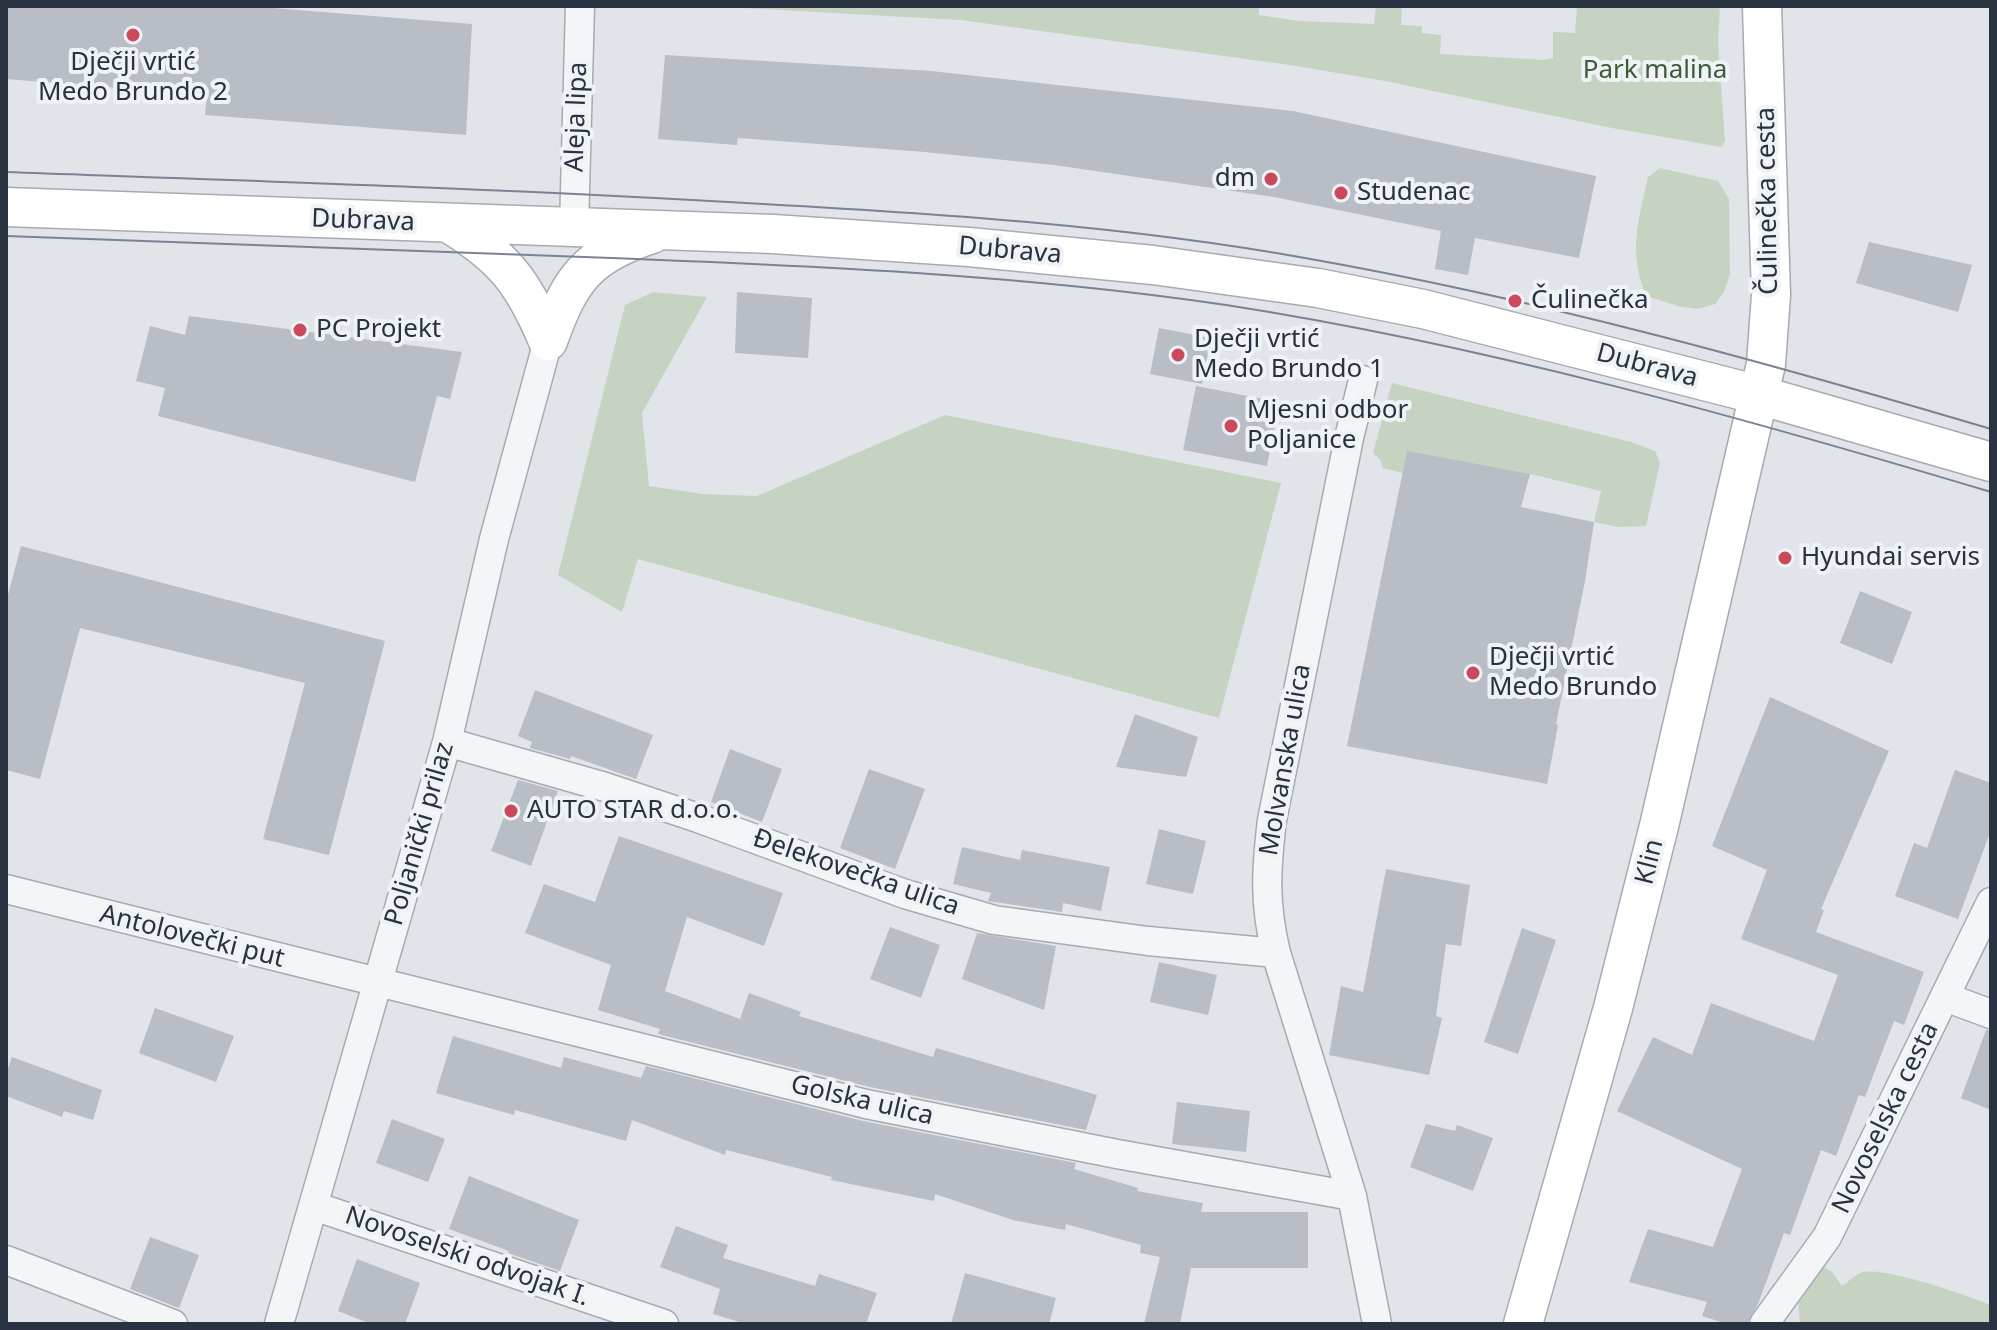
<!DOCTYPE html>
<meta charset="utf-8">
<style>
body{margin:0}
#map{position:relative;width:1997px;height:1330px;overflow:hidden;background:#e1e4e9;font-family:"Noto Sans",sans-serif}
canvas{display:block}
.frame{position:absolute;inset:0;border:8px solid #293240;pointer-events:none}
</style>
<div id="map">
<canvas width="1997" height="1330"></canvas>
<div class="frame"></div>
</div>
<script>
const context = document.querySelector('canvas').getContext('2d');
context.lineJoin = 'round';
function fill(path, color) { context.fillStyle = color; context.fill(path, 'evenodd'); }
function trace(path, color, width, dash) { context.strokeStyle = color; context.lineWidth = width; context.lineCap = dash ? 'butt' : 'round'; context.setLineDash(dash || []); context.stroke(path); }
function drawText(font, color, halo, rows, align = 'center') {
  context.font = font + ' "Noto Sans",sans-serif'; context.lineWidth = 8; context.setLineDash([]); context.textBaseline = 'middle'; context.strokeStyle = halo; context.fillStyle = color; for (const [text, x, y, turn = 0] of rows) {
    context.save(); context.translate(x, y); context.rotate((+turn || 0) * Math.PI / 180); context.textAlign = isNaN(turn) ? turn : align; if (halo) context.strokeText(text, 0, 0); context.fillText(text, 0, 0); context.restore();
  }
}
fill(new Path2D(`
 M 708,6 L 1259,6 L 1259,15 L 1299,21 L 1374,24 L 1376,6 L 1402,6 L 1401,25 L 1422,26 L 1422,33 L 1441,35 L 1440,54 L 1545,60 L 1553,58 L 1553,32 L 1575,33 L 1577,6 L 1720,6 L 1718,42 L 1725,141 L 1721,147 L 1612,128 L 1385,81 L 1290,65 L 960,20 Z
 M 1660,168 L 1718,181 L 1729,199 L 1730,274 L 1724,292 L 1715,304 L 1698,309 L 1681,307 L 1646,296 C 1628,250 1638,223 1648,177 Z
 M 653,292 L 707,297 L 642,413 L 649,486 L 702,494 L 757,496 L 945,415 L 1281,483 L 1219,718 L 638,559 L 622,612 L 558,575 L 625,305 Z
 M 1392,383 L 1631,442 L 1655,451 L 1660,463 L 1646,526 L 1618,527 L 1594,522 L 1601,491 L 1530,474 L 1403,473 L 1383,468 L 1380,460 L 1373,453 Z
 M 1820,1265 L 1832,1272 L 1842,1286 C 1848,1282 1856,1274 1863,1272 C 1887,1267 1966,1295 1991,1305 L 1991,1324 L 1800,1324 L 1798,1299 Z`), '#c6d3c2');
fill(new Path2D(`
 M 6,6 L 248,6 L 472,24 L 466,135 L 205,115 L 207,95 L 6,79 Z
 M 665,55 L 931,71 L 1293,111 L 1596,176 L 1579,258 L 1475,238 L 1468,275 L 1435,269 L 1441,231 L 1274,197 L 1054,165 L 925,152 L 738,138 L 737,145 L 658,139 Z
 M 1869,242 L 1972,265 L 1958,312 L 1856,283 Z
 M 737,292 L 812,298 L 808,358 L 735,353 Z
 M 189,316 L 462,352 L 450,399 L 437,396 L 415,482 L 158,416 L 165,388 L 136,381 L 150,326 L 185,335 Z
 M 1159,328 L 1211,338 L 1202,384 L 1150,374 Z
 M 1196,386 L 1279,402 L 1267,466 L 1183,450 Z
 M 1407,451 L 1530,474 L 1521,507 L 1594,522 L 1585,581 L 1556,724 L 1558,725 L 1547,784 L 1347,746 Z
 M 21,546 L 385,641 L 329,855 L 263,839 L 305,683 L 80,628 L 40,779 L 6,770 L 6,602 Z
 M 1860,591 L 1912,612 L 1892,664 L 1840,643 Z
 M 535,690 L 653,735 L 636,779 L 571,756 L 570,759 L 530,748 L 532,742 L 518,736 Z
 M 1770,697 L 1889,751 L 1821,909 L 1824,910 L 1816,932 L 1924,972 L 1904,1025 L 1894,1021 L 1865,1097 L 1859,1095 L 1836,1156 L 1821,1150 L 1790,1235 L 1784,1233 L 1758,1304 L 1747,1324 L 1727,1324 L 1702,1316 L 1707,1302 L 1629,1282 L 1648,1229 L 1713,1247 L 1742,1169 L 1617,1111 L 1653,1037 L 1692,1055 L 1711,1003 L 1814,1041 L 1838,975 L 1741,939 L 1767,870 L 1712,846 Z
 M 1135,714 L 1198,737 L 1186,777 L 1116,767 Z
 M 730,749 L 782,769 L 762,822 L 711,802 Z
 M 869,769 L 925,789 L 895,869 L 840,848 Z
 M 1955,770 L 1991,783 L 1991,830 L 1958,919 L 1895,896 L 1914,843 L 1927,848 Z
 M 518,780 L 558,791 L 531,866 L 491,851 Z
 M 1159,829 L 1206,841 L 1193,894 L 1146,884 Z
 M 619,836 L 783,893 L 764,946 L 687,917 L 665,991 L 740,1019 L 749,993 L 801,1012 L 799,1016 L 933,1057 L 936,1048 L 1097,1095 L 1086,1130 L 870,1087 L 658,1034 L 660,1029 L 598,1010 L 611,965 L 525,933 L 544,884 L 595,902 Z
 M 962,847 L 1020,860 L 1022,850 L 1110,867 L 1101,911 L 1063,903 L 1062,912 L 988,901 L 991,893 L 953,884 Z
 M 1386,869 L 1470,885 L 1461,946 L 1446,944 L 1436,1016 L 1442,1018 L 1429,1075 L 1329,1055 L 1341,986 L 1363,992 Z
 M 890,927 L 940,945 L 921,998 L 870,979 Z
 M 1522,928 L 1556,940 L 1518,1054 L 1484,1042 Z
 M 977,933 L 1056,946 L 1044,1010 L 962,979 Z
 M 1159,962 L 1217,975 L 1208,1015 L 1150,1002 Z
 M 155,1008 L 234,1036 L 216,1082 L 139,1053 Z
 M 1986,1030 L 1991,1031 L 1991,1110 L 1961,1098 Z
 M 453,1036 L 561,1068 L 564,1057 L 641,1078 L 646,1066 L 863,1121 L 1076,1163 L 1074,1169 L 1138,1188 L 1137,1191 L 1203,1203 L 1201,1212 L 1308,1212 L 1308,1268 L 1191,1268 L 1180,1324 L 1144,1324 L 1160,1257 L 1140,1253 L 1141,1245 L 1066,1224 L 1065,1230 L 1013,1220 L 935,1194 L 934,1201 L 831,1180 L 832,1177 L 726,1150 L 725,1155 L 632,1120 L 626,1141 L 515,1110 L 514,1115 L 436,1093 Z
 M 12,1057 L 102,1090 L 93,1120 L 64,1111 L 62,1117 L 6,1096 L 6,1074 Z
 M 1177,1102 L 1250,1111 L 1246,1152 L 1172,1144 Z
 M 392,1119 L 445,1139 L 428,1182 L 376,1163 Z
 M 1426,1124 L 1455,1131 L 1457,1125 L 1493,1138 L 1473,1191 L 1410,1167 Z
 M 469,1176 L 579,1220 L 560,1271 L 508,1253 L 509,1251 L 449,1229 Z
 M 676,1226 L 728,1245 L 723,1258 L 815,1286 L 819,1274 L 877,1293 L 866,1324 L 746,1324 L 713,1314 L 720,1289 L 660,1267 Z
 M 150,1237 L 199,1255 L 179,1308 L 130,1289 Z
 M 357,1259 L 420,1283 L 405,1324 L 371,1324 L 338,1311 Z
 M 965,1273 L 1056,1298 L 1049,1324 L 951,1324 Z`), '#b8bdc6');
const street = new Path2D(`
 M 574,227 L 580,6
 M 1363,380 L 1349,438 L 1272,820 C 1266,870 1264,903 1276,953 L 1352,1196 L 1377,1324
 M 447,742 L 605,787 L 698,818 L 905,894 L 994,920 L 1148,941 L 1276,953
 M 6,889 L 866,1104 L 1117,1154 L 1352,1196
 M 1945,997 L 1991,1014
 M 314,1206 L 664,1324
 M 6,1260 L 173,1324
 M 279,1324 L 447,742 L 494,539 L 548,341
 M 1764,1324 L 1827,1237 L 1991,902`);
const secondary = new Path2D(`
 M 6,207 L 773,234 L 969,247 L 1153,265 L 1318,288 L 1423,309 L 1759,395 L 1991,462
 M 450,224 C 504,257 524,283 548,341
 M 548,341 C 570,279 587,255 652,234
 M 1523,1324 L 1613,1008 L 1659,826 L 1766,364 L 1771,295 L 1762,6`);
trace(street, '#a6abb3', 31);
trace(secondary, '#a6abb3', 41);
trace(street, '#f3f5f7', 28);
trace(secondary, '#fff', 38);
trace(new Path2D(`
 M 6,172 C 258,181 511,189 763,204 C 944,214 1127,226 1305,258 C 1538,299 1765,362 1991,429
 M 6,236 C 208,243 410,250 612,258 C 817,266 1023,275 1226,305 C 1485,345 1740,417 1991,492`), '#7a8392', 2);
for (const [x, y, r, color] of [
 [133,35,8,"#cb495c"],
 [1271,179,8,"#cb495c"],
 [1341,193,8,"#cb495c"],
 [1515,301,8,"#cb495c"],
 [300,330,8,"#cb495c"],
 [1178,355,8,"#cb495c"],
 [1231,426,8,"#cb495c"],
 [1785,558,8,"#cb495c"],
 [1473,673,8,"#cb495c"],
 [511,811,8,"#cb495c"]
]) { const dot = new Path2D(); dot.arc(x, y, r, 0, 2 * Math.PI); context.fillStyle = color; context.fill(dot); trace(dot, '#f0f3f6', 3); }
drawText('26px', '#293240', '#f0f3f6', [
 ["Dječji vrtić",133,63,"center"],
 ["Medo Brundo 2",133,93,"center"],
 ["dm",1255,179,"right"],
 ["Studenac",1357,193],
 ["Čulinečka",1531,301],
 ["PC Projekt",316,330],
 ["Dječji vrtić",1194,340],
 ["Medo Brundo 1",1194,370],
 ["Mjesni odbor",1247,411],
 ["Poljanice",1247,441],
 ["Hyundai servis",1801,558],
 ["Dječji vrtić",1489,658],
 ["Medo Brundo",1489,688],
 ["AUTO STAR d.o.o.",527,811]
], 'left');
drawText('26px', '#3e5b37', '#f0f3f6', [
 ["Park malina",1655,71]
]);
drawText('26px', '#293240', '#f0f3f6', [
 ["Aleja lipa",577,117,-88],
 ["Čulinečka cesta",1768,201,-91],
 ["Dubrava",363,221,2],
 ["Dubrava",1010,251,5],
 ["Dubrava",1647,366,15],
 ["Molvanska ulica",1286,760,-80],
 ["Poljanički prilaz",420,834,-74],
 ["Klin",1650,862,-76],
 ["Đelekovečka ulica",856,873,19],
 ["Antolovečki put",192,937,14],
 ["Golska ulica",862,1101,13],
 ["Novoselska cesta",1886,1118,-64],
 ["Novoselski odvojak I.",467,1257,19]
]);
</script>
